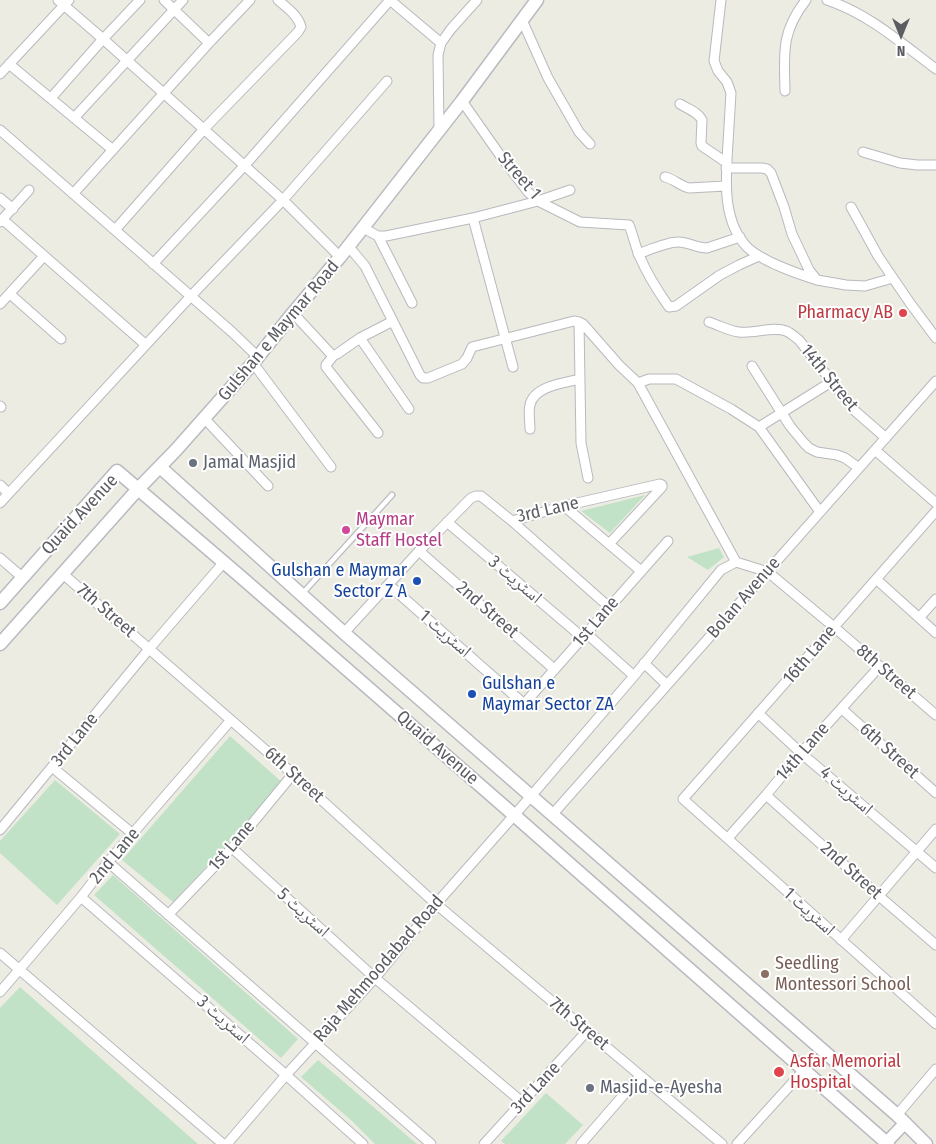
<!DOCTYPE html>
<meta charset="utf-8">
<style>
body{margin:0}
#map{position:relative;width:936px;height:1144px;overflow:hidden;background:#ecece3;font-family:"Fira Sans Condensed",sans-serif}
canvas{display:block}
.north{position:absolute;left:876px;top:10px;width:50px;height:50px;-webkit-text-stroke:4px #fff;paint-order:stroke;rotate:180deg;font-size:14px;font-weight:700;line-height:20px;text-align:center;color:#5b5d62}
.north::after{content:'';display:block;margin:auto;width:18px;height:22px;background:#5b5d62;clip-path:polygon(50% 0,100% 100%,50% 72%,0 100%)}
</style>
<div id="map">
<canvas width="936" height="1144"></canvas>
<div class="north">N</div>
</div>
<script>
const context = document.querySelector('canvas').getContext('2d');
context.lineJoin = 'round';
function fill(path, color) { context.fillStyle = color; context.fill(path, 'evenodd'); }
function trace(path, color, width, dash) { context.strokeStyle = color; context.lineWidth = width; context.lineCap = dash ? 'butt' : 'round'; context.setLineDash(dash || []); context.stroke(path); }
function drawText(font, color, halo, rows, align = 'center') {
  context.font = font + ' "Fira Sans Condensed","Noto Naskh Arabic",sans-serif'; context.lineWidth = 4; context.setLineDash([]); context.textBaseline = 'middle'; context.strokeStyle = halo; context.fillStyle = color; for (const [text, x, y, turn = 0] of rows) {
    context.save(); context.translate(x, y); context.rotate((+turn || 0) * Math.PI / 180); context.textAlign = isNaN(turn) ? turn : align; if (halo) context.strokeText(text, 0, 0); context.fillText(text, 0, 0); context.restore();
  }
}
fill(new Path2D(`
 M 645,495 L 610,533 L 581,511 Z
 M 719,548 L 724,557 L 708,570 L 687,557 Z
 M 230,736 L 284,784 L 173,902 L 122,860 Z
 M 55,780 L 120,834 L 57,905 L 0,853 L 0,841 Z
 M 113,875 L 298,1039 L 281,1058 L 94,895 Z
 M 20,987 L 198,1144 L 0,1144 L 0,1008 Z
 M 318,1060 L 417,1144 L 375,1144 L 352,1121 L 301,1077 Z
 M 546,1093 L 583,1125 L 565,1144 L 505,1144 L 501,1141 Z`), '#c2e2c7');
const service = new Path2D(`
 M 302,594 L 392,495`);
const minor = new Path2D(`
 M 58,0 L 103,39 L 283,200 L 340,257
 M 164,0 L 209,43
 M 390,0 L 441,43
 M 721,0 L 714,61 L 718,71 L 727,82 L 731,93 C 730,110 729,126 728,143 C 726,177 721,221 748,248 C 762,261 798,274 817,280
 M 827,0 C 869,14 901,43 936,69
 M 522,20 L 548,78 L 579,132 L 590,144
 M 9,64 L 113,150
 M 0,74 L 69,0
 M 785,91 C 784,53 781,32 806,0
 M 51,98 L 103,39 L 140,0
 M 462,101 L 502,158 L 528,192 L 538,201 L 580,222 L 629,225 C 633,235 635,245 639,255 C 647,274 657,290 669,307 L 676,306 L 720,275 L 739,265 L 759,256
 M 680,104 C 688,109 698,112 702,120 L 701,143 L 702,146 L 727,163
 M 74,118 L 183,0
 M 439,129 L 438,55 L 441,43 L 451,29 L 477,0
 M 0,130 L 232,332 L 258,357
 M 863,152 L 900,163 L 917,165 L 936,165
 M 726,168 L 762,168 L 767,169 L 771,173 L 784,207 L 792,234 L 809,270 L 817,280 L 846,285 L 865,286 L 893,278
 M 665,177 C 674,179 680,186 689,188 L 726,186
 M 73,194 L 209,43 L 250,0
 M 0,198 L 13,209
 M 851,207 L 878,256 L 910,303 L 936,338
 M 473,218 L 513,367
 M 2,219 L 146,345
 M 0,222 L 29,190
 M 363,228 L 378,236 L 386,236 L 473,218 L 538,201 L 570,190
 M 115,230 L 204,129 L 298,32 L 301,27 C 298,15 287,8 278,0
 M 378,236 L 412,303
 M 349,247 L 365,266 L 420,375 L 423,378 L 428,378 L 462,364 L 467,358 L 472,347 L 574,321 L 579,322 L 583,324 L 619,365 L 638,383 L 736,562 L 768,572 L 834,627 L 936,715
 M 638,254 C 649,250 667,242 678,242 C 688,242 697,248 707,248 L 740,237
 M 153,264 L 245,165 L 390,0
 M 10,294 L 61,339
 M 0,304 L 44,256
 M 293,313 L 331,354 L 334,355
 M 579,322 L 581,443 L 588,478
 M 709,322 C 719,325 729,331 739,332 C 753,334 773,326 786,331 C 791,333 795,337 799,340 L 855,411 L 886,438
 M 360,338 L 409,409
 M 253,363 L 331,467
 M 752,366 L 790,426 L 804,443 L 809,448 L 817,452 L 837,455 L 845,458 L 859,468
 M 638,383 L 649,379 L 676,379 L 731,409 L 759,427 L 820,512
 M 0,406 L 1,407
 M 204,418 L 268,486
 M 759,427 L 831,382
 M 530,429 C 530,421 528,412 530,405 C 534,386 564,383 580,379
 M 378,433 L 326,367 L 326,365 L 334,355 L 337,354 L 360,338 L 393,321
 M 875,450 L 936,503
 M 0,485 L 8,493
 M 0,503 L 191,296 L 283,200 L 387,81
 M 564,506 L 641,571
 M 936,511 L 683,799 L 936,1024
 M 512,521 L 609,607
 M 447,522 L 582,637
 M 419,551 L 554,669
 M 0,558 L 23,578
 M 63,574 L 293,774 L 436,904 L 722,1144
 M 876,579 L 936,633
 M 389,585 L 524,704 L 668,541
 M 919,618 L 936,599
 M 344,633 L 419,551 L 471,498 L 476,496 L 481,496 L 512,521 L 564,506 L 660,484 L 662,485 L 662,487 L 609,544
 M 586,633 L 634,676
 M 644,663 L 667,685
 M 842,709 L 936,793
 M 758,713 L 801,753 L 936,868
 M 52,767 L 133,834
 M 766,795 L 879,896 L 936,945
 M 552,815 L 936,381
 M 0,830 L 149,649 L 224,562
 M 728,838 L 766,795 L 801,753 L 880,666
 M 232,848 L 375,978 L 522,1102
 M 108,862 L 431,1144
 M 81,897 L 286,1075 L 363,1144
 M 168,915 L 232,848 L 293,774
 M 841,940 L 936,829
 M 0,953 L 223,1144
 M 0,992 L 19,970 L 81,897 L 108,862 L 231,720
 M 897,1115 L 936,1069
 M 227,1144 L 286,1075 L 375,978 L 436,904 L 532,795 L 634,676 L 721,570 L 736,562
 M 484,1144 L 587,1031
 M 581,1144 L 640,1076
 M 737,1144 L 804,1070`);
const tertiary = new Path2D(`
 M 885,1144 L 905,1123`);
const secondary = new Path2D(`
 M 160,467 L 344,633 L 897,1115 L 926,1144
 M 0,603 L 117,471 L 241,577 L 514,815 L 888,1144
 M 0,644 L 138,489 L 176,450 L 253,363 L 293,313 L 340,257 L 462,101 L 537,0`);
trace(service, '#b8b9be', 7);
trace(minor, '#b8b9be', 11);
trace(tertiary, '#b8b9be', 14);
trace(secondary, '#b8bac0', 15);
trace(service, '#fff', 4.5);
trace(minor, '#fff', 9);
trace(tertiary, '#fff', 11);
trace(secondary, '#fff', 12);
for (const [x, y, r, color] of [
 [903,313,5,"#e0444e"],
 [193,463,5,"#6b7280"],
 [346,530,5,"#d1479c"],
 [417,581,5,"#1a4fb4"],
 [472,694,5,"#1a4fb4"],
 [765,974,5,"#8d6e63"],
 [779,1072,6,"#e0444e"],
 [590,1088,5,"#6b7280"]
]) { const dot = new Path2D(); dot.arc(x, y, r, 0, 2 * Math.PI); context.fillStyle = color; context.fill(dot); trace(dot, '#fff', 2); }
drawText('18px', '#5b5d62', '#fff', [
 ["Street 1",519,176,49],
 ["Gulshan e Maymar Road",279,331,-50],
 ["14th Street",829,378,51],
 ["3rd Lane",548,510,-13],
 ["Quaid Avenue",80,515,-47],
 ["اسٹریٹ 3",515,580,40],
 ["Bolan Avenue",744,598,-49],
 ["2nd Street",487,610,41],
 ["7th Street",106,611,41],
 ["1st Lane",596,622,-49],
 ["اسٹریٹ 1",445,634,41],
 ["16th Lane",810,655,-49],
 ["8th Street",886,672,41],
 ["3rd Lane",75,740,-51],
 ["Quaid Avenue",437,748,41],
 ["6th Street",889,751,42],
 ["14th Lane",803,752,-49],
 ["6th Street",294,775,42],
 ["اسٹریٹ 4",846,791,41],
 ["1st Lane",232,846,-49],
 ["2nd Lane",115,856,-50],
 ["2nd Street",851,871,42],
 ["اسٹریٹ 1",809,912,42],
 ["اسٹریٹ 5",303,913,42],
 ["Raja Mehmoodabad Road",379,969,-49],
 ["اسٹریٹ 3",223,1020,41],
 ["7th Street",579,1024,40],
 ["3rd Lane",536,1088,-47]
]);
drawText('18px', '#be3a42', '#fff', [
 ["Pharmacy AB",893,313],
 ["Asfar Memorial",790,1062,"left"],
 ["Hospital",790,1083,"left"]
], 'right');
drawText('18px', '#5b616d', '#fff', [
 ["Jamal Masjid",203,463],
 ["Masjid-e-Ayesha",600,1088]
], 'left');
drawText('18px', '#b23c85', '#fff', [
 ["Maymar",356,520],
 ["Staff Hostel",356,541]
], 'left');
drawText('18px', '#164399', '#fff', [
 ["Gulshan e Maymar",407,571],
 ["Sector Z A",407,592],
 ["Gulshan e",482,684,"left"],
 ["Maymar Sector ZA",482,705,"left"]
], 'right');
drawText('18px', '#785e54', '#fff', [
 ["Seedling",775,964],
 ["Montessori School",775,985]
], 'left');
</script>
